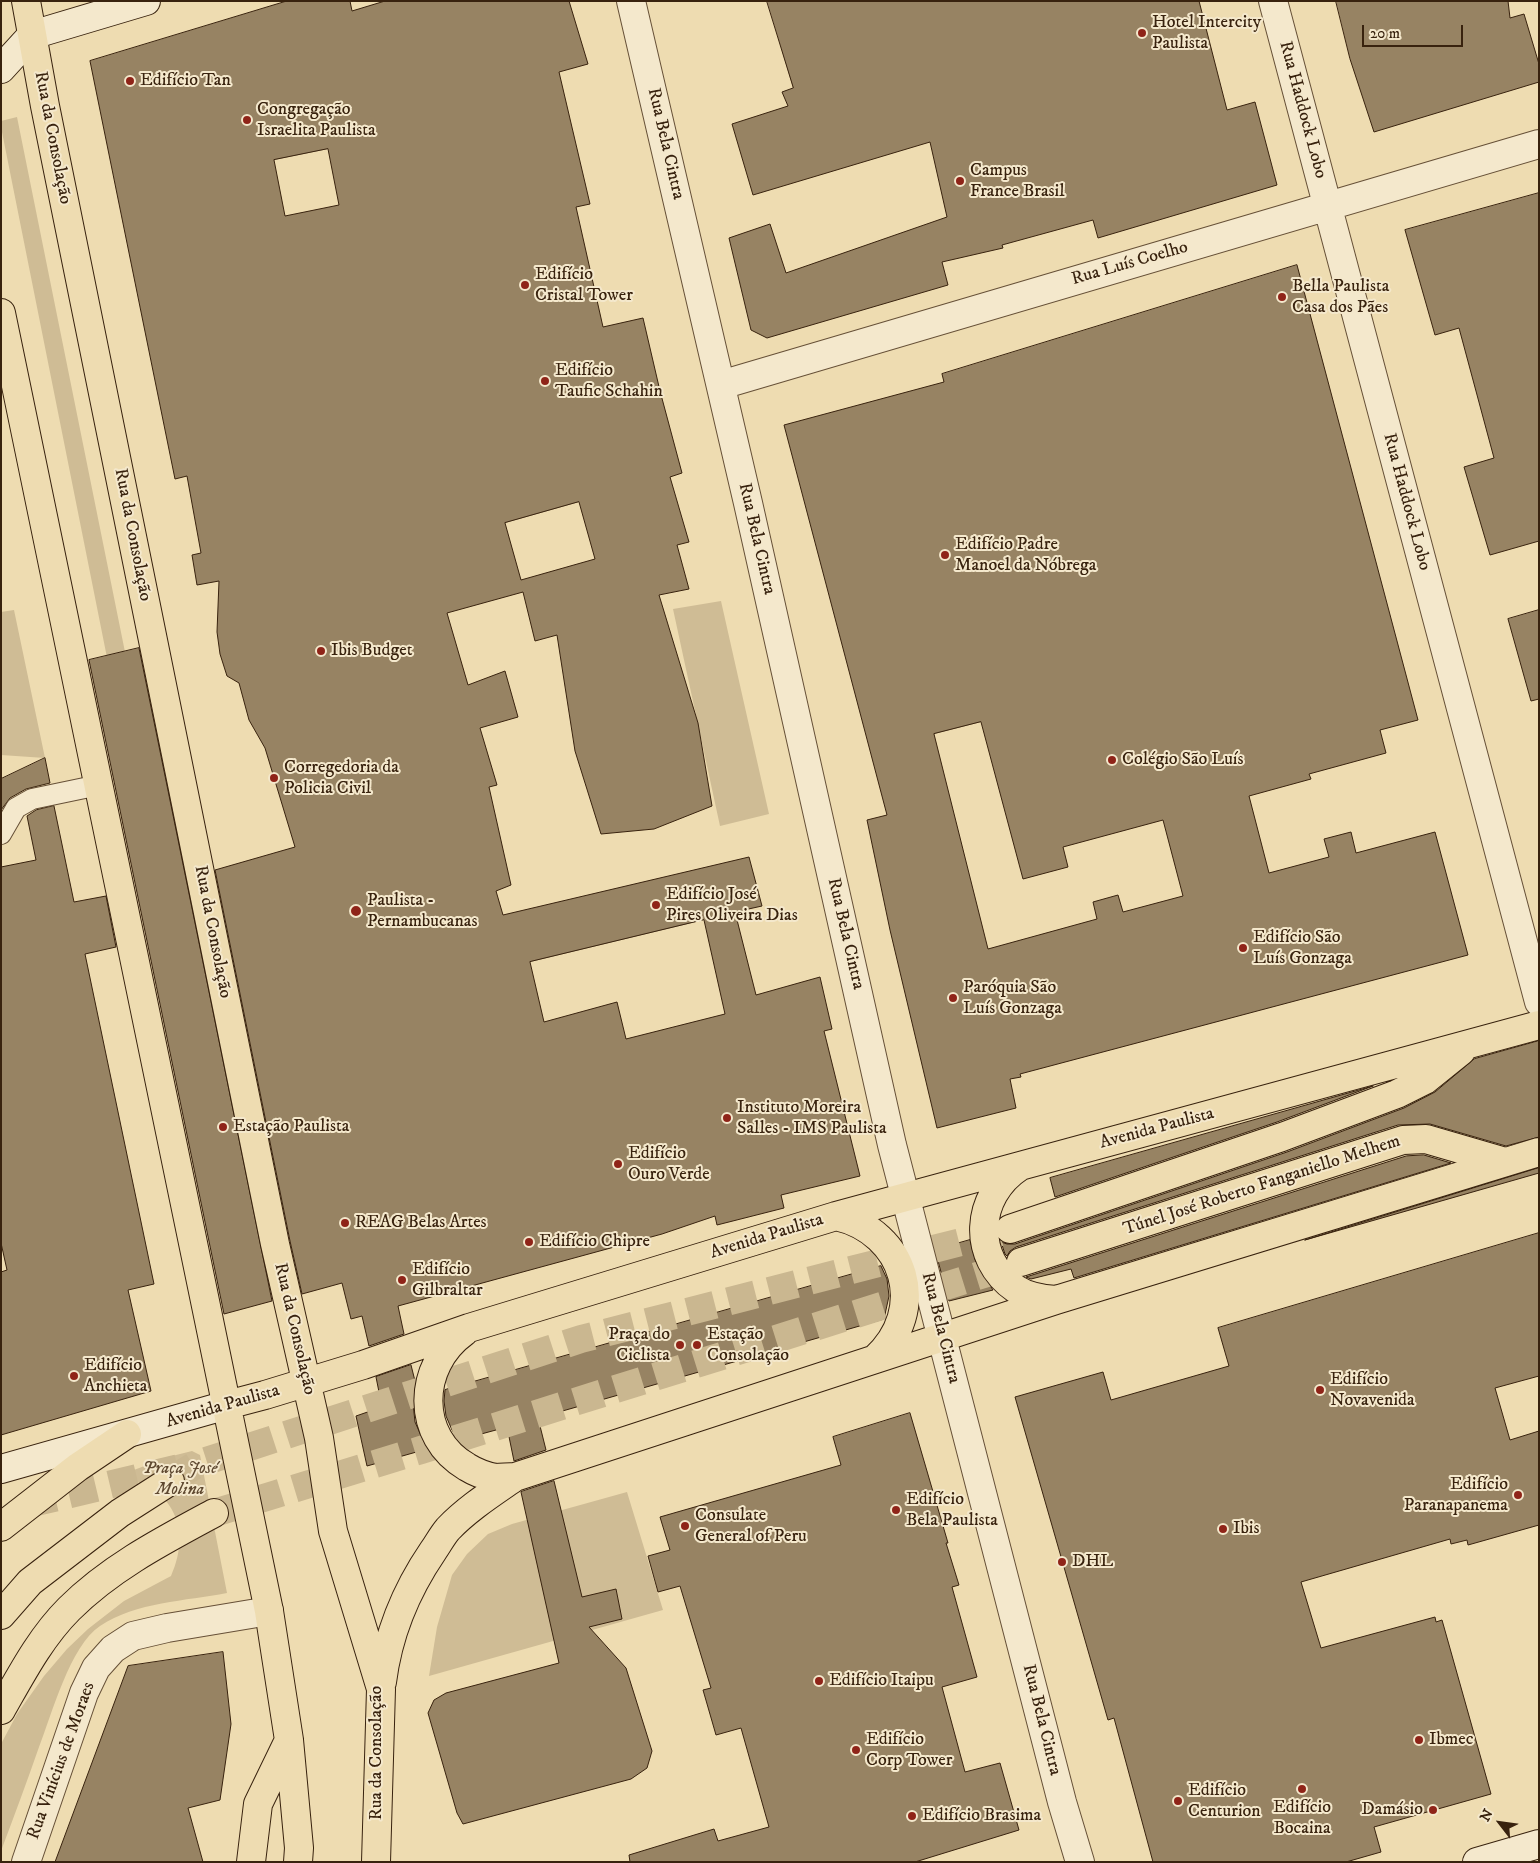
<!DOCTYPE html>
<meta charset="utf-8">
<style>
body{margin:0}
#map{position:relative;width:1540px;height:1863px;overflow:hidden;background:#eedcb1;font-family:"IM FELL DW Pica",serif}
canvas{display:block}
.frame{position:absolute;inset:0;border:2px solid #38220e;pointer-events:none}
.north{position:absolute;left:1475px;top:1798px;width:50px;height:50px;-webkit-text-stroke:4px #f4e8cc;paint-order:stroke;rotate:300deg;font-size:14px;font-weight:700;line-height:20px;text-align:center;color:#38220e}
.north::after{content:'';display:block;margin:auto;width:18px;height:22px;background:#38220e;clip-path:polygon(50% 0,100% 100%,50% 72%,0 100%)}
.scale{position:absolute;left:1362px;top:25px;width:101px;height:22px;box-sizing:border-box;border:2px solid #38220e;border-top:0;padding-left:6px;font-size:15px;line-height:18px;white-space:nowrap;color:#38220e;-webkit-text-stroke:4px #f4e8cc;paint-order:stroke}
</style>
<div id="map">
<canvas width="1540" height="1863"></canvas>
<div class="frame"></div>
<div class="north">N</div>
<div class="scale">20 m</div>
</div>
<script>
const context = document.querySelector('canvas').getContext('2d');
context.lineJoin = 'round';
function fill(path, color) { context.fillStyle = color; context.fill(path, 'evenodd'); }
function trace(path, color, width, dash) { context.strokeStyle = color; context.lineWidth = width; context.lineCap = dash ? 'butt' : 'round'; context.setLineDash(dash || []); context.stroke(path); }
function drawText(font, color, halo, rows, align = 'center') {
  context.font = font + ' "IM FELL DW Pica",serif'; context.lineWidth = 4; context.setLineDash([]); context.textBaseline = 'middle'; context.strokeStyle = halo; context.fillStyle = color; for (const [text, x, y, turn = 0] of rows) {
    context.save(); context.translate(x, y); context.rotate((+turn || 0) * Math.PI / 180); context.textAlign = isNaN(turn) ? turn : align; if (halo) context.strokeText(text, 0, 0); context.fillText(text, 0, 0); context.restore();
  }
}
fill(new Path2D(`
 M 17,117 L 211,1078 L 192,1083 L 1,127 L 1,121 Z
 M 721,601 L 769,814 L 720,826 L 673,609 Z
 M 14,610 L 45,758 L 1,755 L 1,612 Z
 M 192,1451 L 200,1455 L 227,1593 C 186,1601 136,1602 100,1626 C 70,1646 52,1714 39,1747 C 27,1782 14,1816 1,1851 L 1,1744 L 17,1714 L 44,1676 L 67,1649 L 88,1629 L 124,1601 L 171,1576 C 194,1526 169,1480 113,1478 L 168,1457 Z
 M 627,1492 L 663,1610 L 429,1676 L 437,1627 L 452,1575 L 467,1554 L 488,1534 L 512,1524 Z`), '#cfbc95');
const building = new Path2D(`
 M 287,1 L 350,1 L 352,11 L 385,1 L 569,1 L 588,64 L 559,72 L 590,204 L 576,207 L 603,327 L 643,318 L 660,391 L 682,473 L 670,477 L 689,542 L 677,545 L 689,589 L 659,595 L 698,723 L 712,806 L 654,829 L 601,834 L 575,751 L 557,635 L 535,641 L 523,592 L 447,613 L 468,685 L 505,671 L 518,717 L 480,728 L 497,785 L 489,787 L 511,885 L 496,891 L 503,915 L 749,857 L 762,906 L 735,912 L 756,995 L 820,977 L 832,1029 L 824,1031 L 860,1176 L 781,1195 L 784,1208 L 717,1225 L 715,1216 L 662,1234 L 398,1306 L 404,1334 L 369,1346 L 362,1316 L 351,1319 L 342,1283 L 302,1294 L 290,1241 L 215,870 L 295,847 L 265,748 L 249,720 L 239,683 L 227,676 L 220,654 L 217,632 L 219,581 L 197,585 L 192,555 L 201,553 L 187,476 L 175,479 L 90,61 ZM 328,149 L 339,205 L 285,216 L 274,160 ZM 579,502 L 595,559 L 521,580 L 505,523 ZM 704,920 L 725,1014 L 626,1039 L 617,1002 L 544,1022 L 530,962 Z
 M 767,1 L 1199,1 L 1227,110 L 1255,102 L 1277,185 L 1098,238 L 1093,220 L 1002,245 L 1003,248 L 942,262 L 948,285 L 767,338 L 751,330 L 729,238 L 770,224 L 786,273 L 947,217 L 930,142 L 753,195 L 732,124 L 788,106 L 782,92 L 793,88 Z
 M 1336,1 L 1508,1 L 1510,18 L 1524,14 L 1539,64 L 1539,82 L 1374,132 L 1350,59 Z
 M 1539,193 L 1539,541 L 1490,555 L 1464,467 L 1494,458 L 1459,328 L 1435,335 L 1405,230 Z
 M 1297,265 L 1418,720 L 1380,730 L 1386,753 L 1309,774 L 1311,779 L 1249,796 L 1269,873 L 1329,857 L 1324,839 L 1351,832 L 1356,853 L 1435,832 L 1468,955 L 1020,1074 L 1021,1077 L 1010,1079 L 1016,1108 L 937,1128 L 890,930 L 867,820 L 887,815 L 784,425 L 944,382 L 942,374 ZM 981,722 L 1023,879 L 1068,867 L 1063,847 L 1163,820 L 1183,896 L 1123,912 L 1118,895 L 1093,902 L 1097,919 L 988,949 L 934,734 Z
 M 1539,610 L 1539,699 L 1531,701 L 1508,619 Z
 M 139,648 L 272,1301 L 224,1314 L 89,660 Z
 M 45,758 L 50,783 L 26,789 L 10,798 L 1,810 L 1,779 Z
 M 54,806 L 74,902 L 106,896 L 116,947 L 85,954 L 154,1284 L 128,1290 L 151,1391 L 1,1435 L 1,1272 L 7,1270 L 1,1243 L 1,867 L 36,860 L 27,816 L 36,810 Z
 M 1539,1041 L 1539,1137 L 1506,1146 L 1430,1124 L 1398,1125 L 1016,1247 L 1010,1251 L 1007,1256 L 1005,1254 L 1001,1242 L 1007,1244 L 1015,1244 L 1287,1152 L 1404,1108 L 1435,1092 L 1474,1059 Z
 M 1373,1086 L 1277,1122 L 1055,1197 L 1050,1178 Z
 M 1424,1155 L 1451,1163 L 1074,1278 L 1071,1269 L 1031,1279 L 1026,1277 L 1406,1156 Z
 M 1539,1168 L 1539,1173 L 1305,1240 Z
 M 1539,1233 L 1539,1376 L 1495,1388 L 1510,1440 L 1539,1431 L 1539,1525 L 1468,1545 L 1467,1540 L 1451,1544 L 1450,1539 L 1301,1582 L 1321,1648 L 1435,1617 L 1436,1622 L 1442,1620 L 1491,1794 L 1374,1827 L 1381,1852 L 1346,1862 L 1153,1862 L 1114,1718 L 1108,1720 L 1015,1397 L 1103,1372 L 1111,1400 L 1229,1366 L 1218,1328 Z
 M 970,1240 L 977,1266 L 993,1290 L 949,1301 L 935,1250 Z
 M 881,1266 L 887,1279 L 889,1296 L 884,1319 L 538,1418 L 546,1450 L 514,1461 L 507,1427 L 459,1440 L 452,1430 L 446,1416 L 444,1401 L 445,1390 Z
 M 411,1365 L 415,1381 L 413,1403 L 415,1422 L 427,1449 L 367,1466 L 356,1416 L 382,1407 L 376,1377 Z
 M 910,1413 L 948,1543 L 946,1543 L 959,1585 L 952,1587 L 977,1677 L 942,1687 L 965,1772 L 1000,1763 L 1019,1830 L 915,1862 L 630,1862 L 629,1855 L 714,1829 L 718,1841 L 769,1827 L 741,1728 L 716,1735 L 703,1690 L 711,1688 L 680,1586 L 658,1592 L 648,1556 L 670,1550 L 660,1517 L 841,1465 L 833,1437 Z
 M 554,1481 L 582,1597 L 616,1589 L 622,1619 L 589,1627 L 626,1668 L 652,1751 L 647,1768 L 631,1779 L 463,1824 L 457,1813 L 428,1713 L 434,1700 L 446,1693 L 559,1663 L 521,1492 Z
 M 223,1652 L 231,1724 L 220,1800 L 188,1808 L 203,1862 L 55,1862 L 128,1666 Z`);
fill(building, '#978363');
trace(building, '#38220e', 1);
trace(new Path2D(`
 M 170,1481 L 197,1464 L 581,1339 L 1008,1230
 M 28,1504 L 188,1466
 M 214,1513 L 421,1450 L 1019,1263`), '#cab790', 28, [28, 14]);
const lane = new Path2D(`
 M 1,834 L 16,808 L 32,799 L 99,785`);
const street = new Path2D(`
 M 631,1 L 748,503 L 892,1145 L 1062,1802 L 1080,1862
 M 1273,1 L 1539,1002
 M 721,385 L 1539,144
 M 26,1862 L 84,1693 L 96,1668 L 113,1649 L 133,1636 L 167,1628 L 269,1611`);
const secondary = new Path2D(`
 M 1,69 L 32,35 L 146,1
 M 1,1469 L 227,1405
 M 1477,1862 L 1539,1844`);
const primary = new Path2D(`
 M 26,1 L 45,106 L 275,1244 L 319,1438 L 333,1531 L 381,1689 L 376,1862
 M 1,313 L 269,1611 L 289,1740 L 299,1848 L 298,1862
 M 1019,1167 C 975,1196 971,1258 1016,1289 C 1028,1297 1042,1299 1056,1300
 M 836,1216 C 906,1232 929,1310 875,1359
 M 1010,1229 L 1282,1137 L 1397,1094 L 1425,1080 L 1461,1051
 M 1021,1262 L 1403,1140 L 1426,1139 L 1505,1162
 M 464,1332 C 417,1366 415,1437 467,1467 C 475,1472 486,1476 495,1478 C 502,1478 508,1477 515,1477
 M 227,1405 L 265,1395 L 363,1365 L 469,1328 L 836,1216 L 1539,1025
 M 1,1527 L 78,1467 L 127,1434
 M 1,1615 L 30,1582 L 120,1513 L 170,1481
 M 382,1682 C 388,1634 405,1592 433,1551 C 438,1544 442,1536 448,1529 C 467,1509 492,1493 515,1477 L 1056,1300 L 1539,1152
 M 1,1710 C 21,1675 40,1638 69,1609 C 110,1568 162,1541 214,1513
 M 251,1862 L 258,1804 L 289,1740`);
trace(lane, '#665037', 22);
trace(street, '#665037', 30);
trace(secondary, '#38220e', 30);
trace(primary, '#38220e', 30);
trace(lane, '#f4e8cc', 20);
trace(street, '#f4e8cc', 28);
trace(secondary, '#f4e8cc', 28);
trace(primary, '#eedcb1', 28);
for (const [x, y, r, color] of [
 [1142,33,5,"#8f2418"],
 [130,81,5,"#8f2418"],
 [247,120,5,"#8f2418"],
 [960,181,5,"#8f2418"],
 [525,285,5,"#8f2418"],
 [1282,297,5,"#8f2418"],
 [545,381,5,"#8f2418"],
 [945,555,5,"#8f2418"],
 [321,651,5,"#8f2418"],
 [1112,760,5,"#8f2418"],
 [274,778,5,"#8f2418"],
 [656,905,5,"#8f2418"],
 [356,911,6,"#8f2418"],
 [1243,948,5,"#8f2418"],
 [953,998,5,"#8f2418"],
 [727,1118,5,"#8f2418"],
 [223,1127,5,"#8f2418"],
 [618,1164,5,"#8f2418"],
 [345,1223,5,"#8f2418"],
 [529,1242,5,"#8f2418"],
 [402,1280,5,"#8f2418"],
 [680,1345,5,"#8f2418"],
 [697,1345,5,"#8f2418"],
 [74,1376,5,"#8f2418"],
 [1320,1390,5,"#8f2418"],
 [1518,1495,5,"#8f2418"],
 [896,1510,5,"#8f2418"],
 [685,1526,5,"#8f2418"],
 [1223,1529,5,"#8f2418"],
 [1062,1562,5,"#8f2418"],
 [819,1681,5,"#8f2418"],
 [1419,1740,5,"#8f2418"],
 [856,1750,5,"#8f2418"],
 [1302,1789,5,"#8f2418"],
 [1178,1801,5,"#8f2418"],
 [1433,1810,5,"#8f2418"],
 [912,1816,5,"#8f2418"]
]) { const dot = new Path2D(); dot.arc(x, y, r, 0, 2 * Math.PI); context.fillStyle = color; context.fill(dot); trace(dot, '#f4e8cc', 2); }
drawText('18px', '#38220e', '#f4e8cc', [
 ["Hotel Intercity",1152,23],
 ["Paulista",1152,44],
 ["Edifício Tan",140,81],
 ["Congregação",257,110],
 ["Israelita Paulista",257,131],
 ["Campus",970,171],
 ["France Brasil",970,192],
 ["Edifício",535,275],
 ["Cristal Tower",535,296],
 ["Bella Paulista",1292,287],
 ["Casa dos Pães",1292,308],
 ["Edifício",555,371],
 ["Taufic Schahin",555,392],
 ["Edifício Padre",955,545],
 ["Manoel da Nóbrega",955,566],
 ["Ibis Budget",331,651],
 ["Colégio São Luís",1122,760],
 ["Corregedoria da",284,768],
 ["Policia Civil",284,789],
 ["Edifício José",666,895],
 ["Pires Oliveira Dias",666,916],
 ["Paulista -",367,901],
 ["Pernambucanas",367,922],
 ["Edifício São",1253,938],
 ["Luís Gonzaga",1253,959],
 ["Paróquia São",963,988],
 ["Luís Gonzaga",963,1009],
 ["Instituto Moreira",737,1108],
 ["Salles - IMS Paulista",737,1129],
 ["Estação Paulista",233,1127],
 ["Edifício",628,1154],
 ["Ouro Verde",628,1175],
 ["REAG Belas Artes",355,1223],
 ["Edifício Chipre",539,1242],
 ["Edifício",412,1270],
 ["Gilbraltar",412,1291],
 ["Praça do",670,1335,"right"],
 ["Ciclista",670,1356,"right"],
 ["Estação",707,1335],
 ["Consolação",707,1356],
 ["Edifício",84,1366],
 ["Anchieta",84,1387],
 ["Edifício",1330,1380],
 ["Novavenida",1330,1401],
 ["Edifício",1508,1485,"right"],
 ["Paranapanema",1508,1506,"right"],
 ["Edifício",906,1500],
 ["Bela Paulista",906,1521],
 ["Consulate",695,1516],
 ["General of Peru",695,1537],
 ["Ibis",1233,1529],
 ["DHL",1072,1562],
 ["Edifício Itaipu",829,1681],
 ["Edifício",866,1740],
 ["Corp Tower",866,1761],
 ["Ibmec",1429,1740],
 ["Edifício",1188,1791],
 ["Centurion",1188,1812],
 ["Edifício",1302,1808,"center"],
 ["Bocaina",1302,1829,"center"],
 ["Damásio",1423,1810,"right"],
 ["Edifício Brasima",922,1816]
], 'left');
drawText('18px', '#38220e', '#f4e8cc', [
 ["Rua Haddock Lobo",1302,110,75],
 ["Rua da Consolação",52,138,79],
 ["Rua Bela Cintra",665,144,77],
 ["Rua Luís Coelho",1130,264,-16],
 ["Rua Haddock Lobo",1406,502,75],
 ["Rua da Consolação",132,535,79],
 ["Rua Bela Cintra",756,539,77],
 ["Rua da Consolação",212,932,79],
 ["Rua Bela Cintra",845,934,77],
 ["Avenida Paulista",1157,1129,-15],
 ["Túnel José Roberto Fanganiello Melhem",1262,1186,-18],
 ["Avenida Paulista",767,1237,-17],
 ["Rua Bela Cintra",940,1328,76],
 ["Rua da Consolação",294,1329,77],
 ["Avenida Paulista",223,1407,-16],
 ["Rua Bela Cintra",1041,1720,76],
 ["Rua da Consolação",377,1753,-90],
 ["Rua Vinícius de Moraes",62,1761,-70]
]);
drawText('italic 18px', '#5e4830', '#f4e8cc', [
 ["Praça José",180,1469],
 ["Molina",180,1490]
]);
</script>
